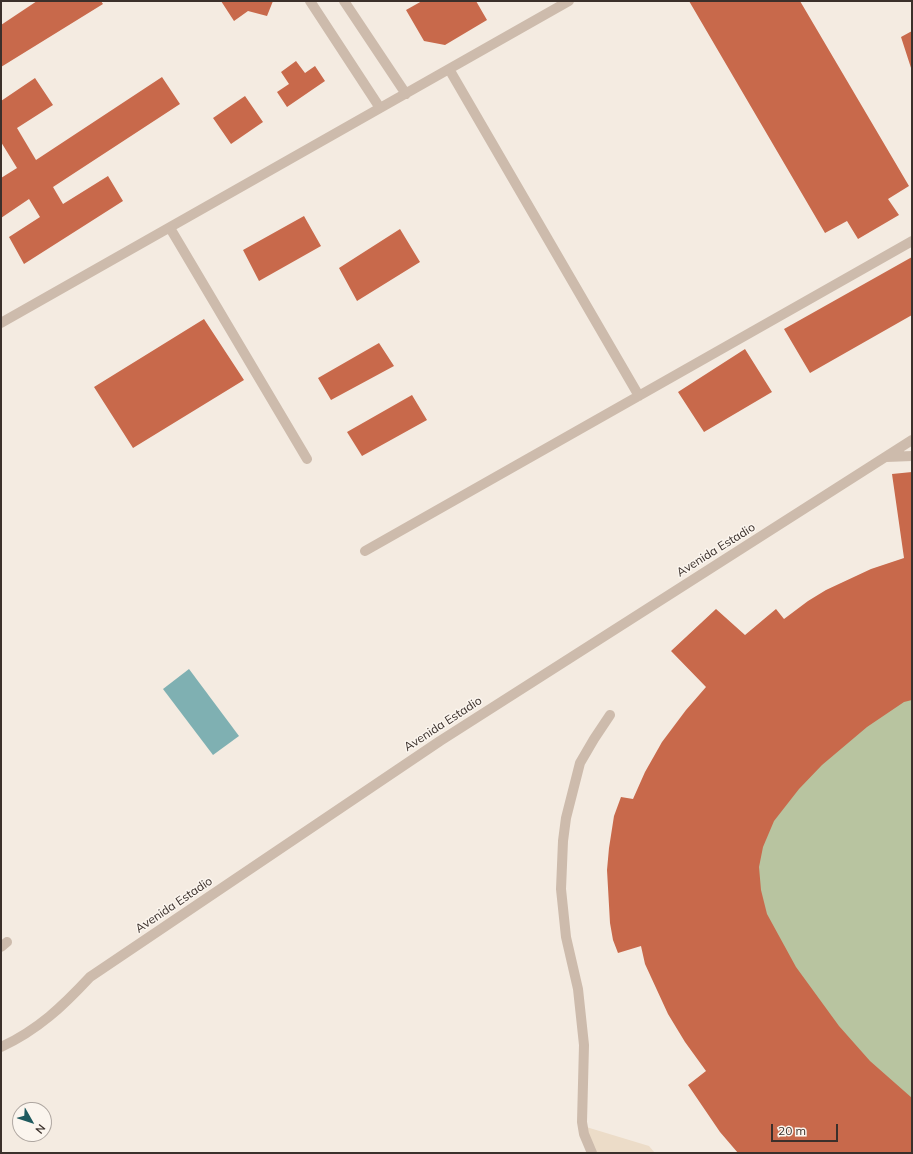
<!DOCTYPE html>
<style>
body{margin:0}
#map{position:relative;width:913px;height:1154px;overflow:hidden;background:#f4ebe1;font-family:Mulish,sans-serif}
canvas{display:block}
.frame{position:absolute;inset:0;border:2px solid #3b302b;pointer-events:none}
.north{position:absolute;left:12px;top:1102px;width:40px;height:40px;box-sizing:border-box;background:#fbf5ee;border:1px solid #aea6a0;border-radius:50%;rotate:129deg;font-size:11px;font-weight:700;line-height:16px;text-align:center;color:#3b302b}
.north::after{content:'';display:block;margin:auto;width:14px;height:18px;background:#1f5a5e;clip-path:polygon(50% 0,100% 100%,50% 72%,0 100%)}
.scale{position:absolute;left:771px;top:1124px;width:67px;height:18px;box-sizing:border-box;border:2px solid #3b302b;border-top:0;padding-left:5px;font-size:12px;line-height:14px;white-space:nowrap;color:#3b302b;-webkit-text-stroke:3px #fbf5ee;paint-order:stroke}
</style>
<div id="map">
<canvas width="913" height="1154"></canvas>
<div class="frame"></div>
<div class="north">N</div>
<div class="scale">20 m</div>
</div>
<script>
const context = document.querySelector('canvas').getContext('2d');
context.lineJoin = 'round';
function fill(path, color) { context.fillStyle = color; context.fill(path, 'evenodd'); }
function trace(path, color, width, dash) { context.strokeStyle = color; context.lineWidth = width; context.lineCap = dash ? 'butt' : 'round'; context.setLineDash(dash || []); context.stroke(path); }
function drawText(font, color, halo, rows, align = 'center') {
  context.font = font + ' Mulish,sans-serif'; context.lineWidth = 3; context.setLineDash([]); context.textBaseline = 'middle'; context.strokeStyle = halo; context.fillStyle = color; for (const [text, x, y, turn = 0] of rows) {
    context.save(); context.translate(x, y); context.rotate((+turn || 0) * Math.PI / 180); context.textAlign = isNaN(turn) ? turn : align; if (halo) context.strokeText(text, 0, 0); context.fillText(text, 0, 0); context.restore();
  }
}
fill(new Path2D(`
 M 912,578 L 912,1153 L 805,1153 L 678,986 Z`), '#b8c4a0');
fill(new Path2D(`
 M 583,1126 L 649,1146 L 655,1153 L 592,1153 Z`), '#ecdcc8');
fill(new Path2D(`
 M 189,669 L 239,736 L 213,755 L 163,689 Z`), '#7fb0b2');
fill(new Path2D(`
 M 37,1 L 101,1 L 103,4 L 1,67 L 1,25 Z
 M 221,1 L 273,1 L 267,16 L 248,11 L 234,21 Z
 M 422,1 L 476,1 L 487,20 L 445,45 L 424,41 L 406,10 Z
 M 689,1 L 800,1 L 909,186 L 888,199 L 899,215 L 858,239 L 847,221 L 825,233 Z
 M 912,31 L 912,71 L 901,37 Z
 M 296,61 L 305,73 L 315,66 L 325,81 L 287,107 L 277,92 L 289,84 L 281,72 Z
 M 162,77 L 180,104 L 53,187 L 63,204 L 108,176 L 123,201 L 24,264 L 9,237 L 40,217 L 29,199 L 1,218 L 1,178 L 17,168 L 1,142 L 1,101 L 35,78 L 53,105 L 17,128 L 36,160 Z
 M 245,96 L 263,122 L 231,144 L 213,118 Z
 M 304,216 L 321,246 L 259,281 L 243,250 Z
 M 400,229 L 420,262 L 357,301 L 339,268 Z
 M 912,257 L 912,315 L 810,373 L 784,329 Z
 M 204,319 L 244,380 L 133,448 L 94,387 Z
 M 379,343 L 394,366 L 331,400 L 318,378 Z
 M 745,349 L 772,392 L 704,432 L 678,392 Z
 M 412,395 L 427,420 L 362,456 L 347,432 Z
 M 912,472 L 912,700 L 904,702 L 867,727 L 822,765 L 799,789 L 774,821 L 763,847 L 759,867 L 761,890 L 767,914 L 796,967 L 839,1026 L 870,1061 L 912,1098 L 912,1153 L 738,1153 L 720,1132 L 688,1085 L 706,1071 L 685,1042 L 668,1014 L 645,964 L 641,946 L 618,953 L 613,940 L 610,923 L 607,870 L 609,848 L 614,816 L 621,797 L 633,799 L 645,772 L 662,742 L 686,710 L 706,687 L 671,651 L 716,609 L 745,635 L 776,609 L 784,619 L 808,601 L 826,590 L 871,569 L 904,558 L 892,474 Z`), '#c8694b');
trace(new Path2D(`
 M 1,947 L 7,942`), '#cdbbac', 10);
trace(new Path2D(`
 M 310,1 L 380,108
 M 344,1 L 406,94
 M 449,69 L 639,396
 M 170,228 L 307,459
 M 1,323 L 569,1
 M 886,457 L 912,456
 M 365,551 L 912,241
 M 1,1047 C 38,1030 63,1006 90,977 L 440,741 L 912,440
 M 592,1153 L 584,1134 L 582,1122 L 584,1045 L 578,989 L 566,937 L 561,889 L 563,841 L 566,818 L 580,763 L 594,739 L 610,715`), '#cdbbac', 10);
drawText('12px', '#3b302b', '#fbf5ee', [
 ["Avenida Estadio",716,550,-32],
 ["Avenida Estadio",443,724,-33],
 ["Avenida Estadio",174,905,-34]
]);
</script>
